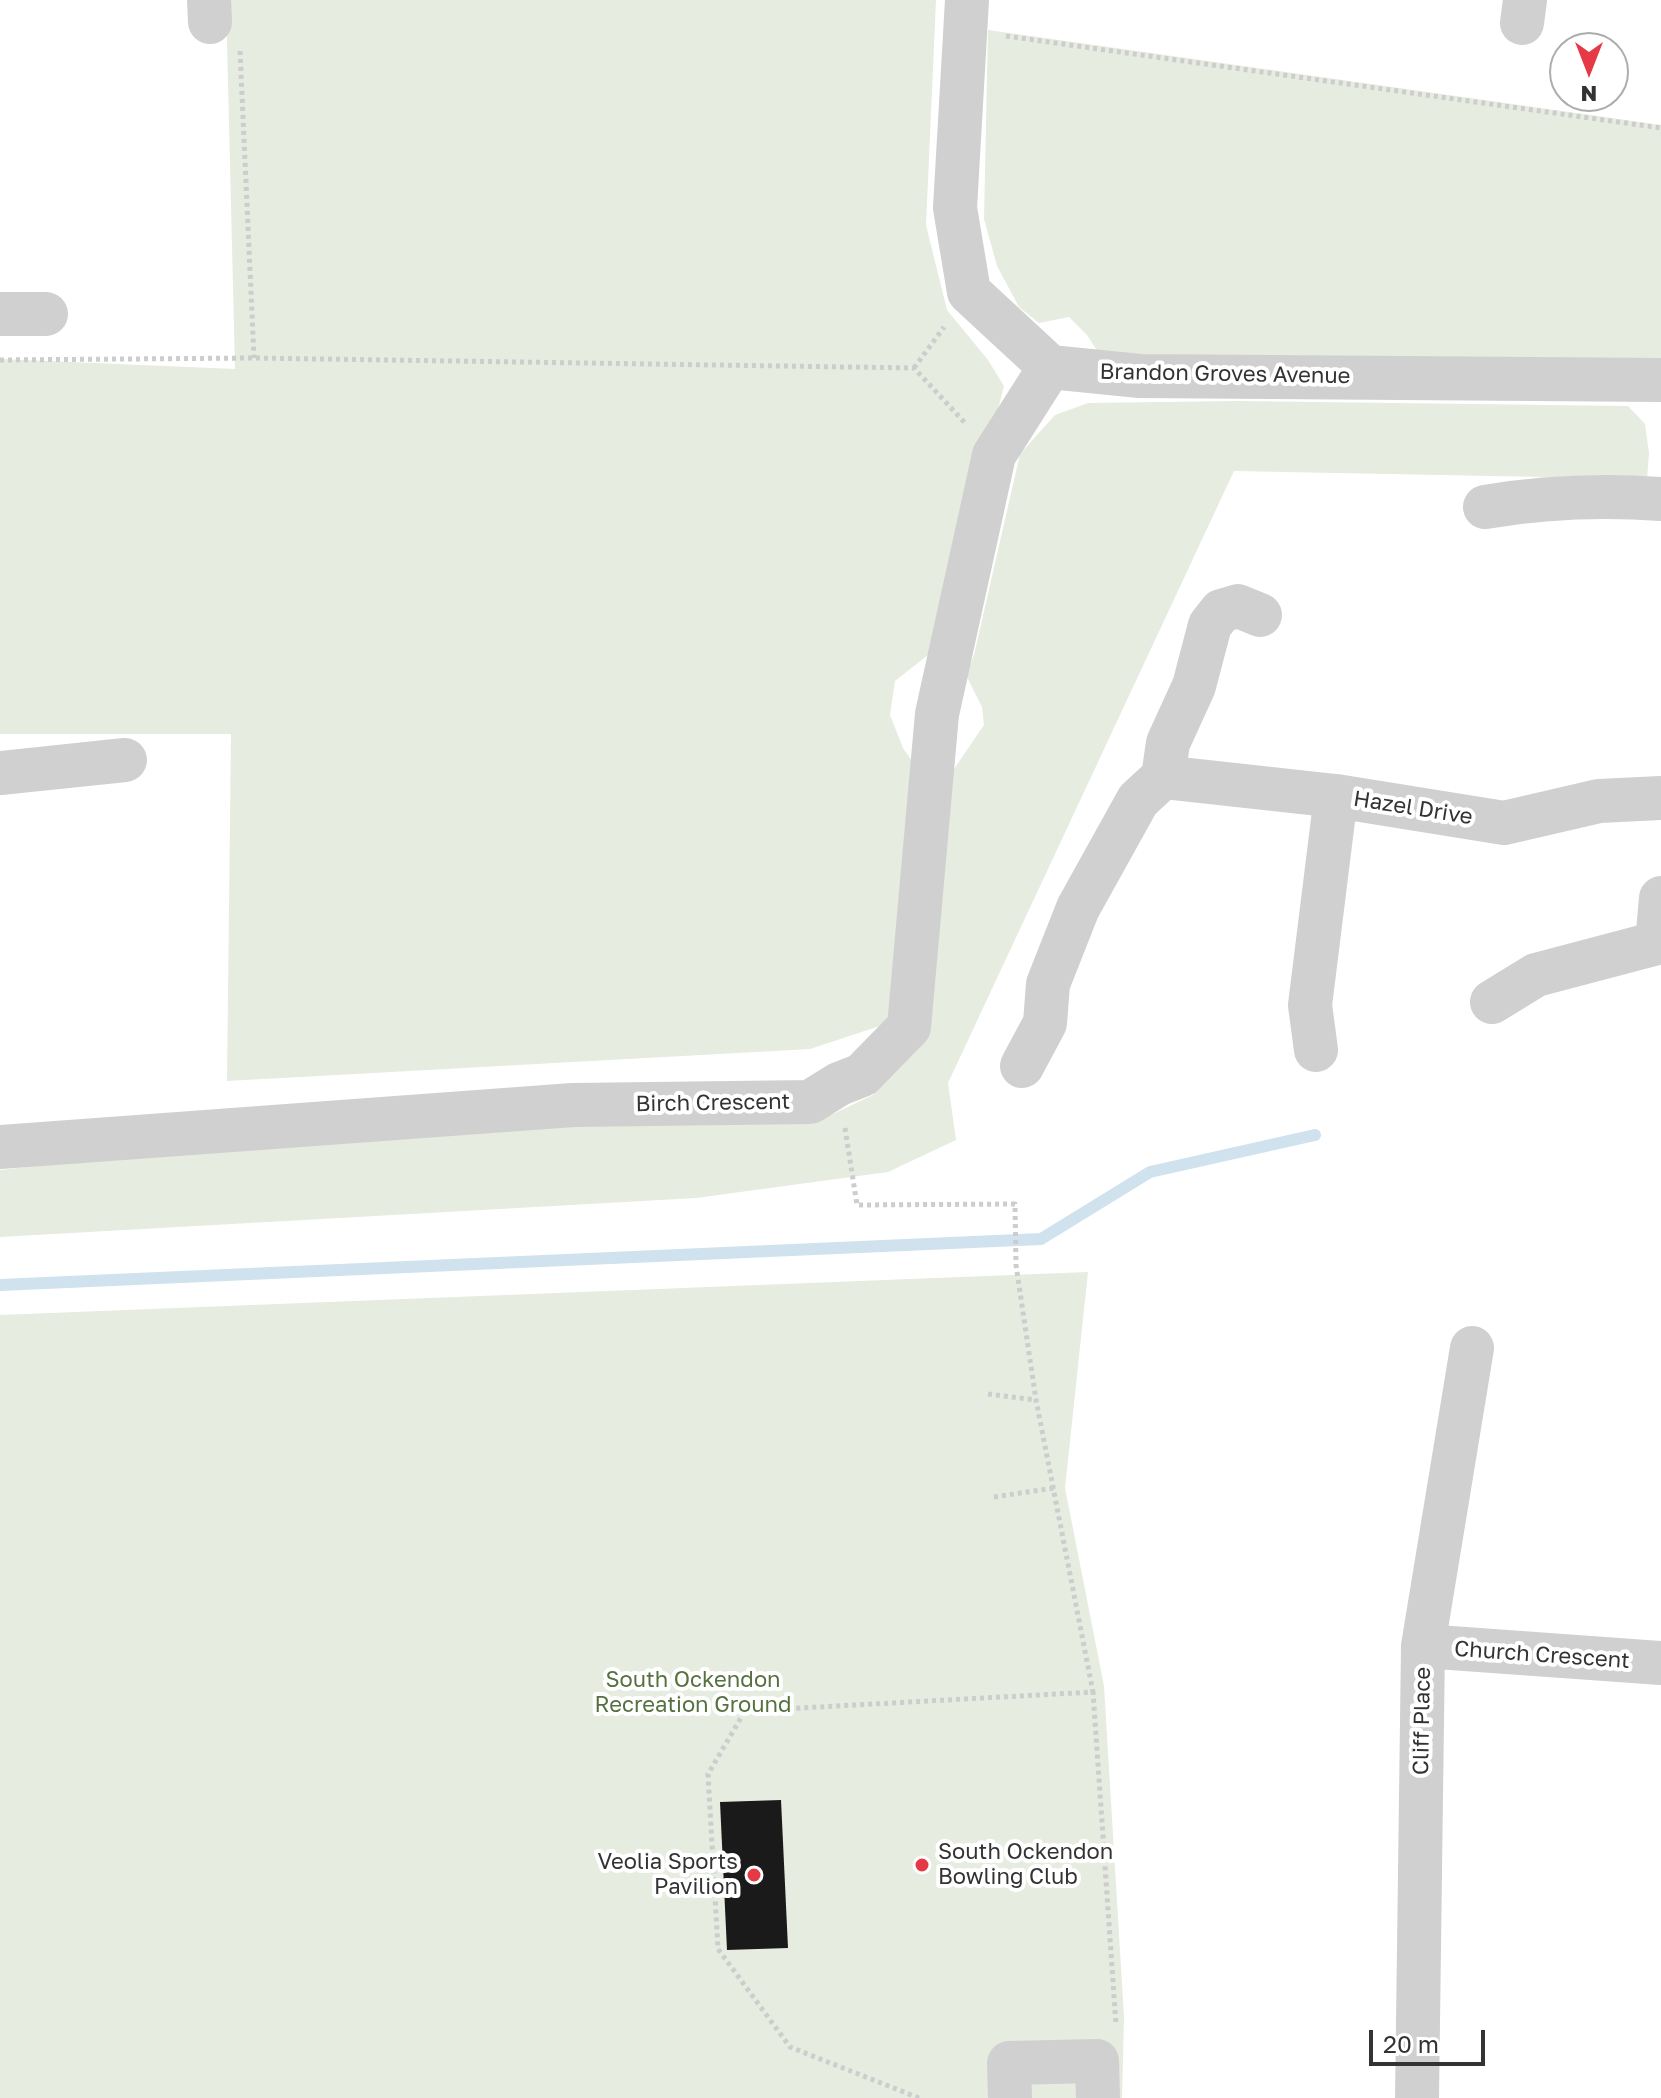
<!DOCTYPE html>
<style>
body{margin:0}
#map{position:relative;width:1661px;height:2098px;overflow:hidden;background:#fff;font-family:"Golos Text",sans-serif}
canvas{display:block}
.north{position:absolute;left:1549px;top:32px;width:80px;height:80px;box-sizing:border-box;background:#fff;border:2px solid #adadad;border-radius:50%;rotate:180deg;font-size:22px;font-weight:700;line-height:32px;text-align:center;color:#333}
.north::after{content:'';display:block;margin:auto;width:28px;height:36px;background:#e63946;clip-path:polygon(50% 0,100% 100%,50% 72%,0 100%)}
.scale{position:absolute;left:1369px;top:2030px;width:116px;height:36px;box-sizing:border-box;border:4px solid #333;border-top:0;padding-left:10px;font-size:24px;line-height:28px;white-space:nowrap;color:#333;-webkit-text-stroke:6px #fff;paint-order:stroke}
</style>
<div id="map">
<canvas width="1661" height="2098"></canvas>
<div class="north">N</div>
<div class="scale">20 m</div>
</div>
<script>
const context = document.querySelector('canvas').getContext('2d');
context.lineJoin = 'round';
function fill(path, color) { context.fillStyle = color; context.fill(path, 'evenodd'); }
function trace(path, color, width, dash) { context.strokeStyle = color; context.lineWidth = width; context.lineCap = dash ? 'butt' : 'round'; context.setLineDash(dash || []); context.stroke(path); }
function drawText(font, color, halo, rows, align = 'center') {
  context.font = font + ' "Golos Text",sans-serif'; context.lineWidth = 8; context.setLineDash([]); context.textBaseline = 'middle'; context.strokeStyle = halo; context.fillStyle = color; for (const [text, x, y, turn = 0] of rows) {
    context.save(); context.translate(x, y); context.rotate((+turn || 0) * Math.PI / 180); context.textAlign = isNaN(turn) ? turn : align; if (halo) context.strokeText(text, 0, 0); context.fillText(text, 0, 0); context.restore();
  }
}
fill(new Path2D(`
 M 226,0 L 936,0 L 926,225 L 947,310 L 988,360 L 1004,386 L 937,648 L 895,681 L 890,715 L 903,748 L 918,770 L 892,1022 L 810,1049 L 227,1081 L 231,734 L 0,734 L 0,359 L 235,369 Z
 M 988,30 L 1661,125 L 1661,369 L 1103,360 L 1087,335 L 1069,317 L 1039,323 L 1019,307 L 997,266 L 984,219 Z
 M 1237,401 L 1628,406 L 1645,424 L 1649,453 L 1647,479 L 1234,471 L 948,1083 L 956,1140 L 888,1172 L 696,1198 L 0,1237 L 0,1170 L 427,1123 L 786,1122 L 833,1114 L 873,1095 L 918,1026 L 950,775 L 984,725 L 982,707 L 966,675 L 974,655 L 1020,454 L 1055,415 L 1088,403 Z
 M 1088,1272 L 1065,1488 L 1104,1686 L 1124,2017 L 1122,2098 L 0,2098 L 0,1315 Z`), '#e6ecdf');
trace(new Path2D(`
 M 0,1285 L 1041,1239 L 1150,1172 L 1315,1135`), '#cfe2ee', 12);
fill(new Path2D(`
 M 781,1800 L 788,1948 L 727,1950 L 720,1802 Z`), '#1a1a1a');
trace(new Path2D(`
 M 1006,36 L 1661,128
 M 240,51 L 254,358
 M 0,360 L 254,358 L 914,368 L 966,424
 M 914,368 L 944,327
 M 845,1128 L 857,1205 L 1015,1204 L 1016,1265 L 1036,1400 L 1093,1692
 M 988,1394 L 1036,1400
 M 994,1497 L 1054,1488
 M 919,2098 L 790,2047 L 718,1949 L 708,1774 L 745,1711 L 1093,1692 L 1116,2025`), '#cdcdcd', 5, [4, 4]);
trace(new Path2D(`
 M 209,0 L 210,22
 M 967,0 L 955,208 L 969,292 L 1050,367 L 1140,376 L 1661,380
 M 1522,23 L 1525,0
 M 0,314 L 46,314
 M 1485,507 C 1544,497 1602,495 1661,499
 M 0,773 L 125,760
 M 1163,777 L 1336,796 L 1504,823 L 1599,801 L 1661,798
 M 1661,898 L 1657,943 L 1661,943
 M 1492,1002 L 1536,975 L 1657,943
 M 1316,1050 L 1310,1005 L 1336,796
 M 1022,1066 L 1045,1023 L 1048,984 L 1078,908 L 1138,800 L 1163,777 L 1168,743 L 1194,686 L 1210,625 L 1221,611 L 1238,606 L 1260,615
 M 0,1147 L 573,1105 L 810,1102 L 839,1084 L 862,1075 L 909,1027 L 937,714 L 994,455 L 1050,367
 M 1423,1646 L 1661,1663
 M 1010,2098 L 1009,2063 L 1097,2061 L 1098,2098
 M 1417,2098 L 1423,1646 L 1472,1348`), '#d0d0d0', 44);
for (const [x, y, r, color] of [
 [922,1865,8,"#e63946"],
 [754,1875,8,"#e63946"]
]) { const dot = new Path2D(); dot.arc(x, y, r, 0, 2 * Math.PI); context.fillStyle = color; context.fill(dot); trace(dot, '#fff', 3); }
drawText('22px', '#333', '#fff', [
 ["Brandon Groves Avenue",1225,374,1],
 ["Hazel Drive",1413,808,9],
 ["Birch Crescent",713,1103,-1],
 ["Church Crescent",1542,1655,4],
 ["Cliff Place",1422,1721,-89]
]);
drawText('22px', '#56703f', '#fff', [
 ["South Ockendon",693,1680],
 ["Recreation Ground",693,1705]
]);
drawText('22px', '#333', '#fff', [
 ["South Ockendon",938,1852],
 ["Bowling Club",938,1877],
 ["Veolia Sports",738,1862,"right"],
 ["Pavilion",738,1887,"right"]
], 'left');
</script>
